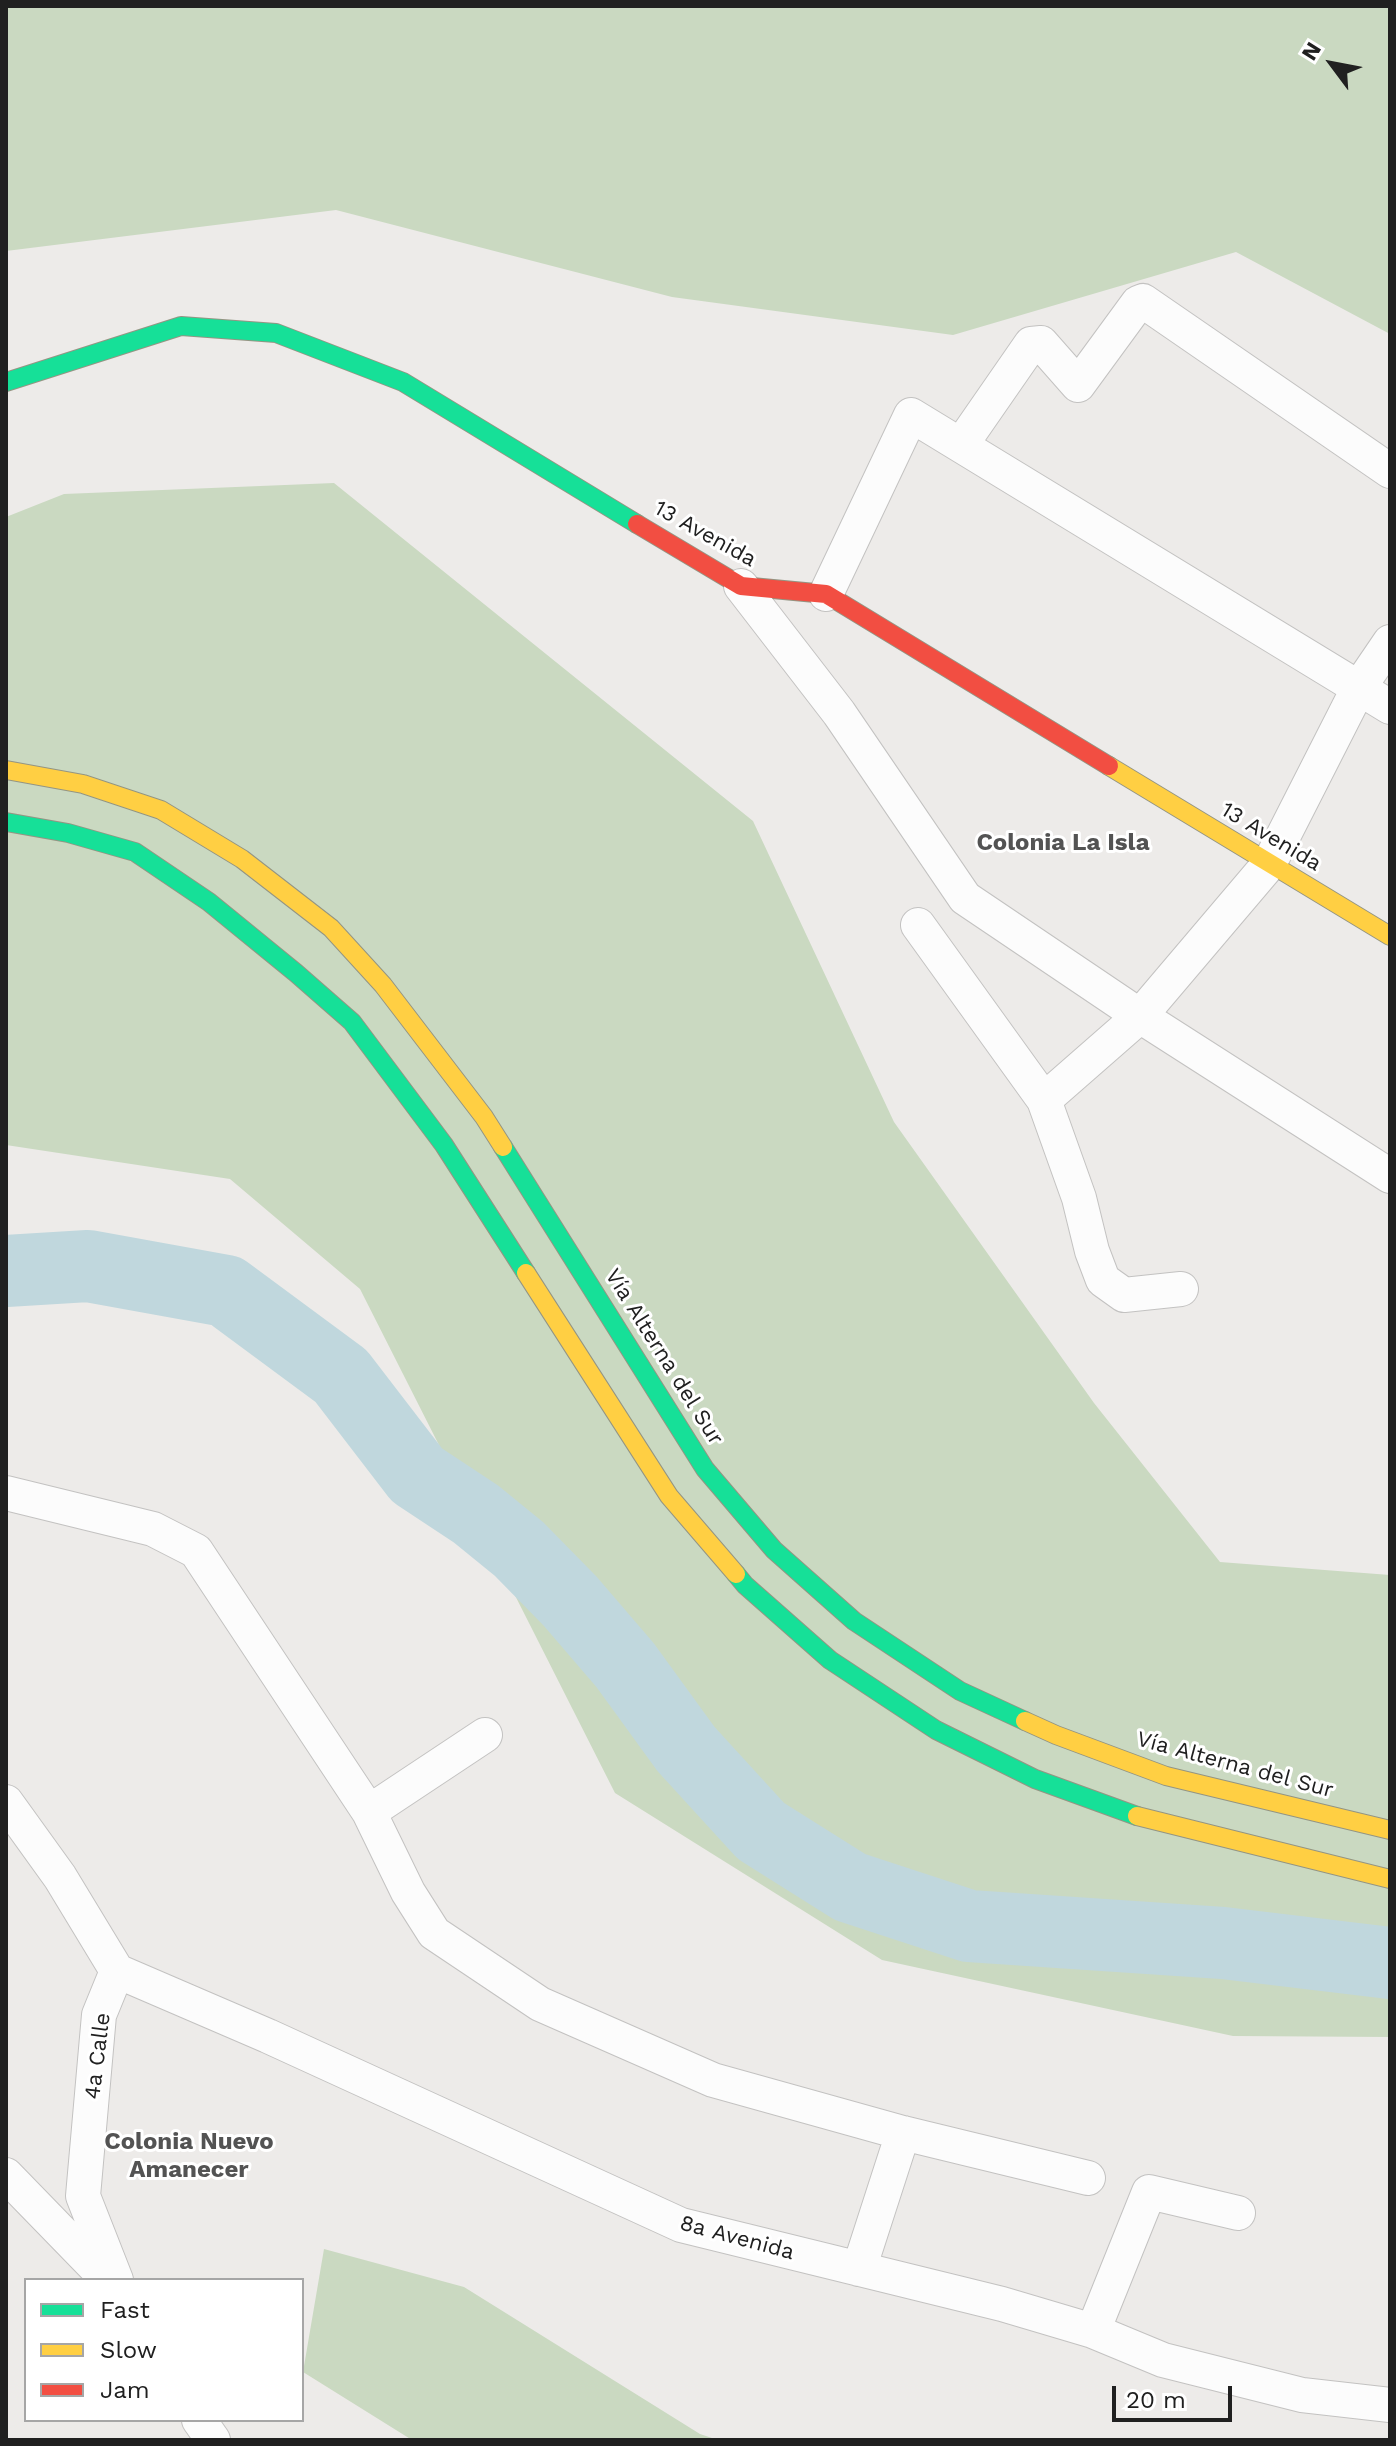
<!DOCTYPE html>
<meta charset="utf-8">
<style>
body{margin:0}
#map{position:relative;width:1396px;height:2446px;overflow:hidden;background:#edebe9;font-family:"Work Sans",sans-serif}
canvas{display:block}
.frame{position:absolute;inset:0;border:8px solid #202020;pointer-events:none}
.legend{position:absolute;left:24px;top:2278px;width:280px;height:144px;box-sizing:border-box;background:#fff;border:2px solid #a6a6a6;margin:0;padding:10px 14px;list-style:none;font-size:24px;color:#202020}
.legend li{display:flex;align-items:center;gap:16px;height:40px}
.legend b{width:40px;border:2px solid #a6a6a6}
.north{position:absolute;left:1292px;top:24px;width:80px;height:80px;-webkit-text-stroke:6px #fff;paint-order:stroke;rotate:302deg;font-size:22px;font-weight:700;line-height:32px;text-align:center;color:#202020}
.north::after{content:'';display:block;margin:auto;width:28px;height:36px;background:#202020;clip-path:polygon(50% 0,100% 100%,50% 72%,0 100%)}
.scale{position:absolute;left:1112px;top:2386px;width:120px;height:36px;box-sizing:border-box;border:4px solid #202020;border-top:0;padding-left:10px;font-size:24px;line-height:28px;white-space:nowrap;color:#202020;-webkit-text-stroke:6px #fff;paint-order:stroke}
</style>
<div id="map">
<canvas width="1396" height="2446"></canvas>
<div class="frame"></div>
<ul class="legend">
<li><b style="height:10px;background:#16e098"></b>Fast</li>
<li><b style="height:10px;background:#ffcf43"></b>Slow</li>
<li><b style="height:10px;background:#f24e42"></b>Jam</li>
</ul>
<div class="north">N</div>
<div class="scale">20 m</div>
</div>
<script>
const context = document.querySelector('canvas').getContext('2d');
context.lineJoin = 'round';
function fill(path, color) { context.fillStyle = color; context.fill(path, 'evenodd'); }
function trace(path, color, width, dash) { context.strokeStyle = color; context.lineWidth = width; context.lineCap = dash ? 'butt' : 'round'; context.setLineDash(dash || []); context.stroke(path); }
function drawText(font, color, halo, rows, align = 'center') {
  context.font = font + ' "Work Sans",sans-serif'; context.lineWidth = 6; context.setLineDash([]); context.textBaseline = 'middle'; context.strokeStyle = halo; context.fillStyle = color; for (const [text, x, y, turn = 0] of rows) {
    context.save(); context.translate(x, y); context.rotate((+turn || 0) * Math.PI / 180); context.textAlign = isNaN(turn) ? turn : align; if (halo) context.strokeText(text, 0, 0); context.fillText(text, 0, 0); context.restore();
  }
}
fill(new Path2D(`
 M 6,6 L 1390,6 L 1390,334 L 1236,252 L 953,335 L 672,297 L 336,210 L 6,251 Z
 M 334,483 L 753,821 L 894,1122 L 1094,1403 L 1220,1562 L 1390,1575 L 1390,2037 L 1233,2036 L 882,1960 L 615,1793 L 360,1289 L 230,1179 L 6,1145 L 6,517 L 64,494 Z
 M 324,2249 L 464,2287 L 700,2434 L 718,2440 L 412,2440 L 303,2372 Z`), '#cad9c1');
trace(new Path2D(`
 M 6,1271 L 88,1266 L 226,1291 L 341,1376 L 417,1475 L 476,1514 L 519,1549 L 570,1601 L 625,1665 L 686,1749 L 761,1831 L 850,1887 L 969,1926 L 1223,1943 L 1390,1963`), '#c0d7dd', 72);
const street = new Path2D(`
 M 961,445 L 1031,344 L 1041,343 L 1078,385 L 1138,303 L 1143,301 L 1390,471
 M 741,586 L 839,713 L 965,898 L 1140,1016 L 1390,1176
 M 826,594 L 911,415 L 1390,707
 M 918,925 L 1044,1100
 M 1181,1289 L 1124,1295 L 1103,1280 L 1092,1251 L 1079,1198 L 1044,1100 L 1140,1016 L 1269,864 L 1358,689 L 1390,642
 M 6,1493 L 153,1529 L 196,1551 L 369,1812 L 408,1892 L 434,1933 L 540,2004 L 713,2080 L 903,2133 L 1088,2178
 M 6,1802 L 60,1877 L 117,1971
 M 369,1812 L 485,1735
 M 117,1971 L 268,2036 L 681,2225 L 1002,2304 L 1093,2331 L 1163,2360 L 1302,2395 L 1390,2405
 M 6,2175 L 108,2280
 M 859,2269 L 903,2133
 M 116,2280 L 83,2196 L 99,2015 L 117,1971
 M 1093,2331 L 1149,2192 L 1238,2213
 M 199,2420 L 213,2440`);
const fast = new Path2D(`
 M 6,382 L 181,326 L 276,333 L 403,382 L 637,524
 M 6,822 L 68,833 L 135,852 L 209,902 L 296,973 L 352,1022 L 444,1145 L 526,1273
 M 503,1147 L 705,1469 L 774,1550 L 854,1621 L 960,1691 L 1025,1721
 M 736,1574 L 745,1585 L 830,1660 L 936,1730 L 1035,1779 L 1137,1816`);
const slow = new Path2D(`
 M 1109,766 L 1390,936
 M 6,770 L 83,784 L 161,810 L 242,859 L 331,928 L 383,985 L 484,1117 L 503,1147
 M 526,1273 L 669,1496 L 736,1574
 M 1025,1721 L 1056,1735 L 1166,1776 L 1390,1830
 M 1137,1816 L 1390,1879`);
const jam = new Path2D(`
 M 637,524 L 741,586 L 826,594 L 1109,766`);
trace(street, '#c3c2c1', 36);
trace(fast, '#949583', 20);
trace(slow, '#949583', 20);
trace(jam, '#949583', 20);
trace(street, '#fcfcfc', 34);
trace(fast, '#16e098', 18);
trace(slow, '#ffcf43', 18);
trace(jam, '#f24e42', 18);
drawText('22px', '#202020', '#fff', [
 ["13 Avenida",705,534,29],
 ["13 Avenida",1271,837,31],
 ["Vía Alterna del Sur",664,1357,58],
 ["Vía Alterna del Sur",1235,1765,15],
 ["4a Calle",98,2056,-83],
 ["8a Avenida",737,2238,15]
]);
drawText('bold 24px', '#535353', '#fff', [
 ["Colonia La Isla",1063,843],
 ["Colonia Nuevo",189,2142],
 ["Amanecer",189,2170]
]);
</script>
